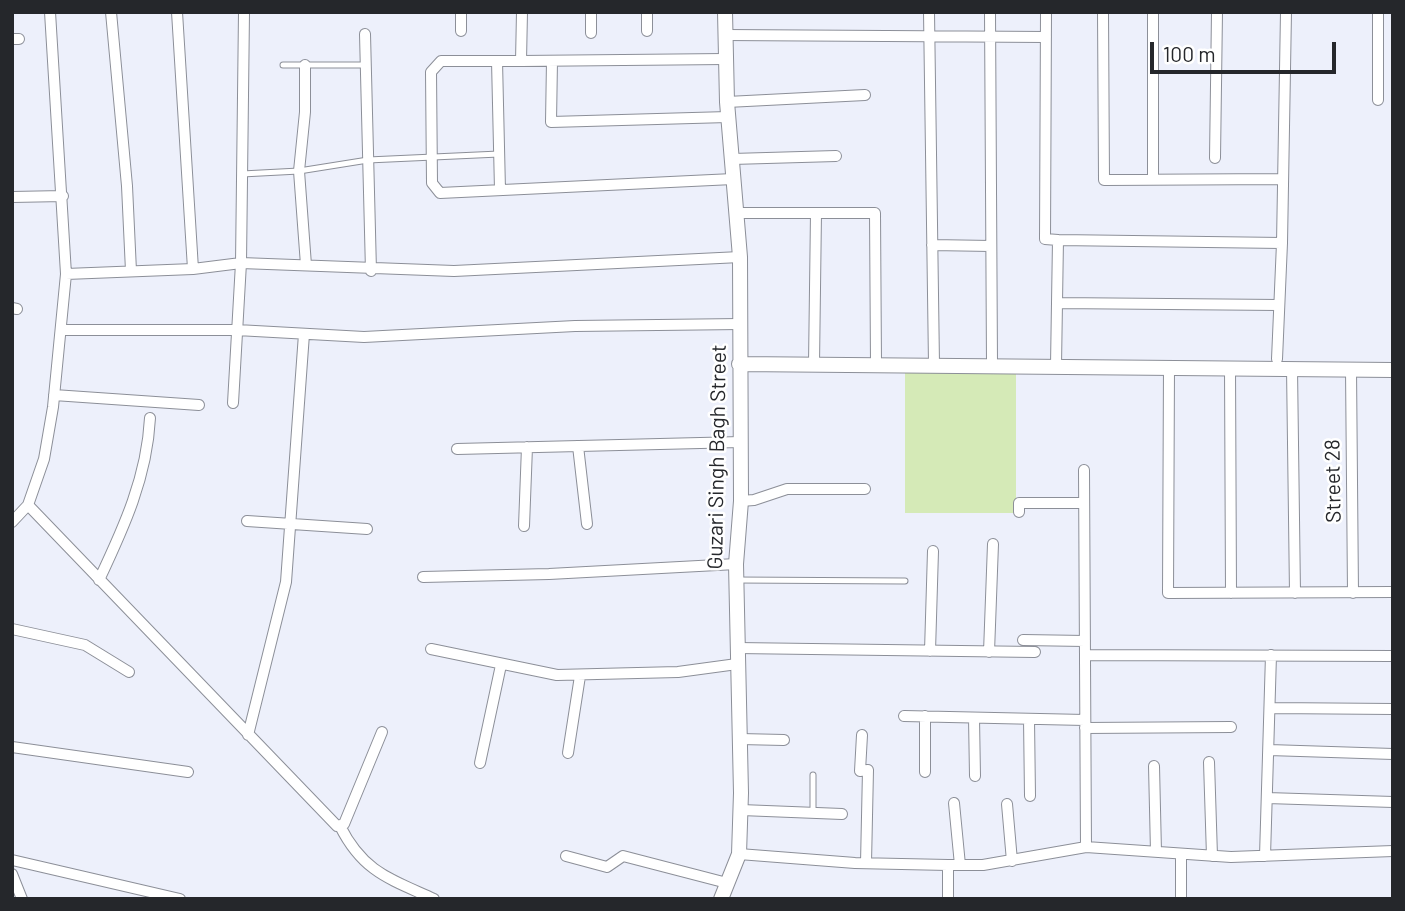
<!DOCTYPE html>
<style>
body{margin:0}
#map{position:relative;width:1405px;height:911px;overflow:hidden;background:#edf0fb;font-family:Barlow,sans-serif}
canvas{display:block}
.frame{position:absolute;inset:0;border:14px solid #25272b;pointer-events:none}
.scale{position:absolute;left:1150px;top:42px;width:186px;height:32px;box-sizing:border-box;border:4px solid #25272b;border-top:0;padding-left:9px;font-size:21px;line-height:24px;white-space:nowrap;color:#25272b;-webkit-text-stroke:5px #fff;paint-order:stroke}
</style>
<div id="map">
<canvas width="1405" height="911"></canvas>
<div class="frame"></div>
<div class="scale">100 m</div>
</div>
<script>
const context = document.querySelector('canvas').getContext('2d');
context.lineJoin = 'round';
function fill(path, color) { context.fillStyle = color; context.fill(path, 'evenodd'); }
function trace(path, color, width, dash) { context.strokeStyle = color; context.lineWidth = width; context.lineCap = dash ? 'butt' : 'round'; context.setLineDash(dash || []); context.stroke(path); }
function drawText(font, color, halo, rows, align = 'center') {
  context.font = font + ' Barlow,sans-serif'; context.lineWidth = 5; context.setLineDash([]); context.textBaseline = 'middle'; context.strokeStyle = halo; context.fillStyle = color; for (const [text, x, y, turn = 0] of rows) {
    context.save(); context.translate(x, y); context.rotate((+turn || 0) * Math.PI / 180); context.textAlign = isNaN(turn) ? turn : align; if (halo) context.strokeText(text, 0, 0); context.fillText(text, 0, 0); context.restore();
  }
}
fill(new Path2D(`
 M 1016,364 L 1016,513 L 905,513 L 905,365 Z`), '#d5eab7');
const service = new Path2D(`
 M 283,65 L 365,65
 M 242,174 L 299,171 L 368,160 L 499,154
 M 736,580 L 905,581
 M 813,775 L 813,813`);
const minor = new Path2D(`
 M 111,12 L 127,186 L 131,271
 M 177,12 L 193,269
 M 522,12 L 521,61 L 441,61 L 431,72 L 432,183 L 440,193 L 733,179
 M 929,12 L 934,364
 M 990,12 L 992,364
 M 1046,12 L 1045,239 L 1058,240 L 1056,365
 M 1103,12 L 1104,180 L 1283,179
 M 1153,12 L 1153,179
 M 461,31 L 461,12
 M 647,31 L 647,12
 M 591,33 L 591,12
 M 365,34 L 371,271
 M 725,35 L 1046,37
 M 12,39 L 19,39
 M 497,61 L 500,190
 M 521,61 L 725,59
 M 552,61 L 551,122 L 728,117
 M 305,65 L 305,112 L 299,171 L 306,265
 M 1378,100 L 1378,12
 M 727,102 L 865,95
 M 1215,158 L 1217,12
 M 732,159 L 836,156
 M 12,197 L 63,196
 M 736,213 L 875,213 L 876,364
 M 1058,240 L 1282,243
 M 932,245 L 991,246
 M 66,274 L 193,269 L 241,263 L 454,271 L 740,257
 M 1057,303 L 1278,305
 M 12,308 L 17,309
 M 62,330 L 237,330 L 364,337 L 575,326 L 740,324
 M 1277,359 L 1282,243 L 1286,12
 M 814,364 L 816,213
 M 1169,366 L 1168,593 L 1393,592
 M 1230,367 L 1231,593
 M 1292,368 L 1295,593
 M 1351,369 L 1353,593
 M 54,395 L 199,405
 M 233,403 L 241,263 L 244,12
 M 578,446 L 587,524
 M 457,449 L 741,442
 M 1084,470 L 1086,847
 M 741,501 L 754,500 L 787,489 L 865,489
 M 28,505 L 337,826 L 344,824 L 382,732
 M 1019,512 L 1019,503 L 1084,503
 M 247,521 L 367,529
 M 12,522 L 28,505 L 44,459 L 53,407 L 66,274 L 50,12
 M 524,526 L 527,447
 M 423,577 L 549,574 L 736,564
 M 99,580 C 124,527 147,477 150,418
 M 12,629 L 85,645 L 129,672
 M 1023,640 L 1085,641
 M 737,648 L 1035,652
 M 431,649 L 557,675 L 678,672 L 737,664
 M 930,651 L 933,551
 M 989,652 L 993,544
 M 1085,655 L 1393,656
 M 1271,708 L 1393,709
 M 904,716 L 1085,720
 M 925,716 L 925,772
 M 974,718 L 975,776
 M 1029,719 L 1030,796
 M 1085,728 L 1231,727
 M 248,735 L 286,582 L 304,334
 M 862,735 L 860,771 L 868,770 L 866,863
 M 740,739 L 784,740
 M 12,747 L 188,772
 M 1269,750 L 1393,754
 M 568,753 L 580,676
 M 1209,762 L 1212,856
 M 480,763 L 501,665
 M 1154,766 L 1156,852
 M 1267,798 L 1393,802
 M 954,803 L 960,865
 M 1007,804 L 1012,861
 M 741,810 L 842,814
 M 340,826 C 363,872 390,879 434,899
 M 739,854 L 855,863 L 948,865 L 948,899
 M 566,856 L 607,867 L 623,856 L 727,883
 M 1265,856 L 1271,655
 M 12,860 L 180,899
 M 948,865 L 983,865 L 1086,847 L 1231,857 L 1393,851
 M 12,874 L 22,899
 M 1181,899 L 1181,856`);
const tertiary = new Path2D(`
 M 739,364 L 1393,370
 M 721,899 L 739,854 L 741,793 L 736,564 L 741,501 L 740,257 L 727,102 L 725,12`);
trace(service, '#8c8f98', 7);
trace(minor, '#8c8f98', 12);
trace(tertiary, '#8c8f98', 16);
trace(service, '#fff', 5);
trace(minor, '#fff', 10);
trace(tertiary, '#fff', 14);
drawText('21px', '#25272b', '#fff', [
 ["Guzari Singh Bagh Street",717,457,-89],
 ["Street 28",1333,481,-91]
]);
</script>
